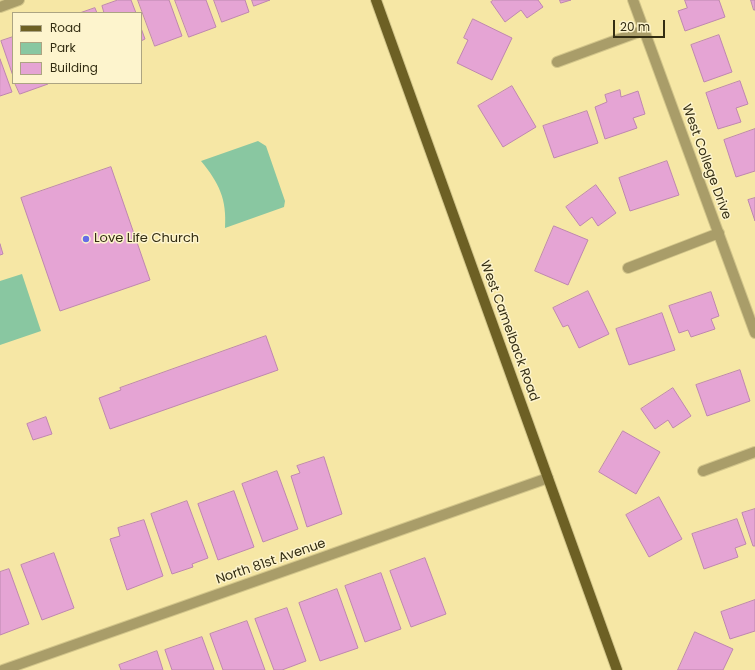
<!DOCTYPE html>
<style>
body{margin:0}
#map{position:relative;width:755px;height:670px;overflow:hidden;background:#f6e7a5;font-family:Poppins,sans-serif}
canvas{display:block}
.legend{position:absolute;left:12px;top:12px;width:130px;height:72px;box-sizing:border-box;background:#fdf4cd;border:1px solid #aca482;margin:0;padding:5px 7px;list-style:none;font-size:12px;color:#332d12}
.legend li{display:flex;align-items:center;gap:8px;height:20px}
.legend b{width:20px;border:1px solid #aca482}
.scale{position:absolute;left:613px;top:20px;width:52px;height:18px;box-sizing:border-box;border:2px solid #332d12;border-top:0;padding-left:5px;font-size:12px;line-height:14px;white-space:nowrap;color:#332d12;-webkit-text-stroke:3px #fdf4cd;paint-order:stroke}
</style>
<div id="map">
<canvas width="755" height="670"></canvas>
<ul class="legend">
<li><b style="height:5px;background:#6d6024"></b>Road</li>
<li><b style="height:11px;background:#89c7a1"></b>Park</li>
<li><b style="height:11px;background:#e5a4d4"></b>Building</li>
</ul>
<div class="scale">20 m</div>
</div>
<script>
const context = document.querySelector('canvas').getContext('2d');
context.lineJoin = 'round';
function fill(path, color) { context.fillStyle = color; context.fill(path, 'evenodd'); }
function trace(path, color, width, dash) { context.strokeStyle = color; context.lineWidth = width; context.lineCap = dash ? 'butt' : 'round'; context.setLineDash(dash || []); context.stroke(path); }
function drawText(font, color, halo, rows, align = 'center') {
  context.font = font + ' Poppins,sans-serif'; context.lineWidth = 3; context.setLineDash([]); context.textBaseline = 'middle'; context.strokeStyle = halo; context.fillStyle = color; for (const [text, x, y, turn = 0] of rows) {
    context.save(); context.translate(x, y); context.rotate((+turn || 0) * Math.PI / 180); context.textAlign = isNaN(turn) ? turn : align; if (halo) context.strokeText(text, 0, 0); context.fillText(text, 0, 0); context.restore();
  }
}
fill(new Path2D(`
 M 258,141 L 266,146 L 285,201 L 284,207 L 225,228 C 227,199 219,183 201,161 Z
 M 22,274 L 41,331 L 0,345 L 0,281 Z`), '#89c7a1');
const building = new Path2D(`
 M 118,0 L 131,0 L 136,13 L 104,13 L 102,6 Z
 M 138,0 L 169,0 L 182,36 L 155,46 Z
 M 175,0 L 206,0 L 216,27 L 189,37 Z
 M 214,0 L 245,0 L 249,12 L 222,22 Z
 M 252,0 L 270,0 L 254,6 Z
 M 494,0 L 538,0 L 543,7 L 527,18 L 521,10 L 505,22 L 491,2 Z
 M 560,0 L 571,0 L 561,3 Z
 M 685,0 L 719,0 L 725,17 L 685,31 L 678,11 L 687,8 Z
 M 751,0 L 755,0 L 755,10 L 754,10 Z
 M 95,8 L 97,13 L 80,13 Z
 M 473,19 L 512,38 L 492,80 L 457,63 L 468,40 L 464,38 Z
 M 141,28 L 145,39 L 141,41 Z
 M 719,35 L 732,72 L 704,82 L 691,45 Z
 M 13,37 L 13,76 L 1,41 Z
 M 0,59 L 12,92 L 0,96 Z
 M 740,81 L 748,104 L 736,108 L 741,122 L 718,129 L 706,93 Z
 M 15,83 L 47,83 L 48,84 L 20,94 Z
 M 512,86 L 536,127 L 503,147 L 478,106 Z
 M 620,90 L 621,97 L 638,91 L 645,114 L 633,118 L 637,128 L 605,139 L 595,107 L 607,102 L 605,95 Z
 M 587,111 L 598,143 L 554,158 L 543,126 Z
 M 755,129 L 755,171 L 736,177 L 724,140 Z
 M 667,161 L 679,195 L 630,211 L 619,178 Z
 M 111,167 L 150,280 L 60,311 L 21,198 Z
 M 596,185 L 616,213 L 598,226 L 592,217 L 580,226 L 566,207 Z
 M 755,198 L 755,221 L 748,200 Z
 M 554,226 L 588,240 L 568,285 L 535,271 Z
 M 0,244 L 3,254 L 0,255 Z
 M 588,291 L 609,334 L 579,348 L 568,325 L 563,327 L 553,308 Z
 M 711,292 L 719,316 L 711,319 L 715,329 L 691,337 L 688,330 L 679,333 L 669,306 Z
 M 662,313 L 675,350 L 629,365 L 616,329 Z
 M 266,336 L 278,370 L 110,429 L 99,398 L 121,390 L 120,388 Z
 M 740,370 L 750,401 L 707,416 L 696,385 Z
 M 673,388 L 691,416 L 673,428 L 668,420 L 655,429 L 641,409 Z
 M 46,417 L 52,434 L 33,440 L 27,424 Z
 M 623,431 L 660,452 L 636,494 L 599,472 Z
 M 324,457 L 342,514 L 307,527 L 291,476 L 300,473 L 297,466 Z
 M 277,471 L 298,529 L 263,542 L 242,484 Z
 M 234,491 L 254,547 L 218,560 L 198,504 Z
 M 659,497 L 682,539 L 649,557 L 626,515 Z
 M 187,501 L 208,558 L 192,564 L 193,567 L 172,574 L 151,514 Z
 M 755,509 L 755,546 L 753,546 L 742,513 Z
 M 737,519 L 746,544 L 735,548 L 738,557 L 704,569 L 692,534 Z
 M 144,520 L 163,576 L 127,590 L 110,539 L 120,536 L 118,528 Z
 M 54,553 L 74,608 L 42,620 L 21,565 Z
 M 425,558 L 446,614 L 411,627 L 390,571 Z
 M 9,569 L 29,624 L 0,635 L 0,572 Z
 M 381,573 L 401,629 L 365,642 L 345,586 Z
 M 337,589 L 358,648 L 320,661 L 299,603 Z
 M 755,600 L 755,631 L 730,639 L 721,612 Z
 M 287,608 L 306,661 L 282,670 L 274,670 L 255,619 Z
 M 247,621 L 265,670 L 223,670 L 210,634 Z
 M 695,632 L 733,649 L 723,670 L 678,670 Z
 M 202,637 L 214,670 L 172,670 L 165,650 Z
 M 157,651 L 163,670 L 121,670 L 119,665 Z`);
fill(building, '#e5a4d4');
trace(building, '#be87af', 1);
const minor = new Path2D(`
 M 633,0 L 755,333
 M 0,7 L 19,0
 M 557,62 L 644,30
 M 628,268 L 719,233
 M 703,471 L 755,452
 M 3,670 L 548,478`);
const primary = new Path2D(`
 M 376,0 L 617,670`);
trace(minor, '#d3c68b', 12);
trace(primary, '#d3c68b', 12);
trace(minor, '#a99d69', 10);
trace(primary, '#6d6024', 10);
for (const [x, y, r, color] of [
 [86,239,4,"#666de6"]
]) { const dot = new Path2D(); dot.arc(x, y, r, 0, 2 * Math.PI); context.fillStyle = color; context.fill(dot); trace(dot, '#fdf4cd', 1.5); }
drawText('13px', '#332d12', '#fdf4cd', [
 ["West College Drive",706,162,70],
 ["West Camelback Road",509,331,70],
 ["North 81st Avenue",271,562,-19]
]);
drawText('13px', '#332d12', '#fdf4cd', [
 ["Love Life Church",94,239]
], 'left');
</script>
